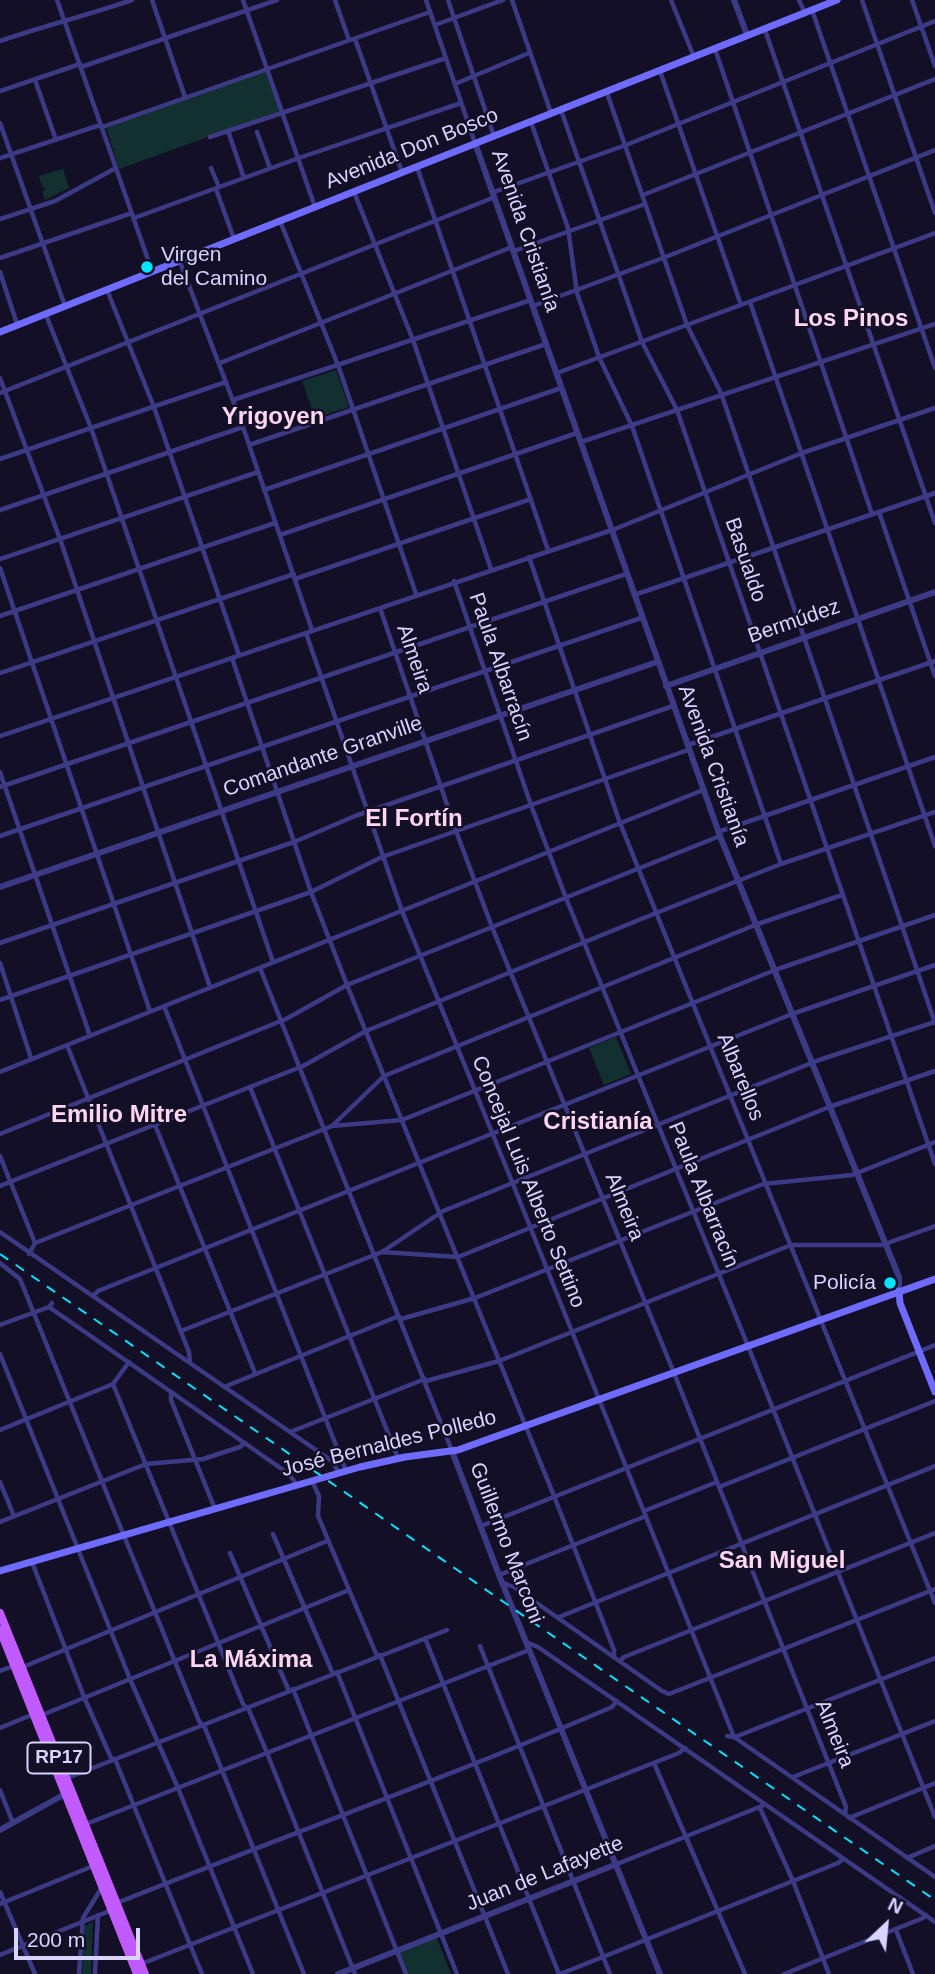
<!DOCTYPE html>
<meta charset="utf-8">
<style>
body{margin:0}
#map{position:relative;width:935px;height:1974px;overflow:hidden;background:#130f26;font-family:Helvetica,sans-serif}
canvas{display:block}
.north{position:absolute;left:851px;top:1890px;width:70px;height:70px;-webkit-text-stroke:5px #130f26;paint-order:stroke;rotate:26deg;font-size:19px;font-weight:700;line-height:28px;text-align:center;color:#d9d4ff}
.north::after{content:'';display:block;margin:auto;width:24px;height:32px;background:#d9d4ff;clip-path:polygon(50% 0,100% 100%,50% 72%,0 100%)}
.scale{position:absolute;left:14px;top:1928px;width:126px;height:32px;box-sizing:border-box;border:4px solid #d9d4ff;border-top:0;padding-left:9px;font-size:21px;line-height:24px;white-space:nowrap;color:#d9d4ff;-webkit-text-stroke:5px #130f26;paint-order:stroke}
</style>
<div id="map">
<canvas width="935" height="1974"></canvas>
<div class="north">N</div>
<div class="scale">200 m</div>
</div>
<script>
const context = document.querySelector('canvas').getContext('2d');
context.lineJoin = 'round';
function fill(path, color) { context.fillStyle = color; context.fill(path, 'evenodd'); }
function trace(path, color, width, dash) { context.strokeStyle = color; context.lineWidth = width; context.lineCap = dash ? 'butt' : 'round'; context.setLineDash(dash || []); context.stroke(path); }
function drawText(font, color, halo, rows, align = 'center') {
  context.font = font + ' Helvetica,sans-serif'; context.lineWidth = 5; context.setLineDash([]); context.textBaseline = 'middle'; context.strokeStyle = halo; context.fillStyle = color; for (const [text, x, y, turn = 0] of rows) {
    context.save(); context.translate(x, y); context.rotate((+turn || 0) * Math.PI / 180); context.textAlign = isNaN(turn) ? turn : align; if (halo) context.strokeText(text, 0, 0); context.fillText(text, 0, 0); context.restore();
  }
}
fill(new Path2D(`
 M 265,71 L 279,109 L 277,112 L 119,169 L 106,127 Z
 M 63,169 L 69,188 L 45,200 L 42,192 L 46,189 L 42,186 L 39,176 Z
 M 336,370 L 349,407 L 315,418 L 302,381 Z
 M 616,1037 L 631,1074 L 604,1085 L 589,1048 Z
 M 93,1922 L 91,1974 L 82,1974 L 85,1926 Z
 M 437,1938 L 451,1974 L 408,1974 L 399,1952 Z`), '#12302f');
trace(new Path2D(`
 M 57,0 L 152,271
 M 152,0 L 185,97
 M 243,0 L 315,207
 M 335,0 L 349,40
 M 426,0 L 475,143
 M 448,0 L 494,136
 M 512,0 L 551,113
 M 671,0 L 694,57
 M 799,0 L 805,13
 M 862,0 L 935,213
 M 912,0 L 935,66
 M 812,10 L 935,368
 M 435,25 L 503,0
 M 765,30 L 935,523
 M 355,39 L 402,172
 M 0,41 C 44,26 88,15 132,0
 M 715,49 L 872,514
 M 81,67 L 277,0
 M 660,71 L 741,305
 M 35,80 L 56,140
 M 455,84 L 529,53
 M 0,91 L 80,64
 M 607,93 L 687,325 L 721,393 L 935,1023
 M 561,110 L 642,342 L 677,410 L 935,1164
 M 531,122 L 568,228 L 577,293 L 599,357 L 632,426 L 781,864
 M 0,123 L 65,306
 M 228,131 L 244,178
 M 257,132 L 270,168
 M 210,137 L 446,58
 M 0,158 L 97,126 L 105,126 L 430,12
 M 417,167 L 548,550
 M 211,168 L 219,187
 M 216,189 L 234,239
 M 354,192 L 413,340 L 491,569
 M 494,192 L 626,145 L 935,21
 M 643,195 L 935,79
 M 134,218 L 299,158 L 461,103
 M 0,219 L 55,201 L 116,168
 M 280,221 L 338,365 L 416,594
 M 514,251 L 645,204
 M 0,258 L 132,213
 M 180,262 L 243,427 L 312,630
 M 0,272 L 17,324
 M 107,290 L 154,407 L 239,655
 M 750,302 L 935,846
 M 533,306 L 663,258 L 935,150
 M 46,315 L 91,428 L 273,962
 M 220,363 L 512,247
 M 557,373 L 935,233
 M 0,378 L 60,539 L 210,987
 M 0,393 L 495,197
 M 233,400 L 531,300
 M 581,442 L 935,324
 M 249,445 L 546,344
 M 0,459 L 226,382
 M 264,490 L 561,388
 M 0,510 L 243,427
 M 879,512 L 935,676
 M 280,535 L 577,433
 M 529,557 L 620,823 L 935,1603
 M 0,559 L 258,472
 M 0,568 L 150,1011
 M 295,579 L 531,499
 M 454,581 L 531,805 L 566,898 L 748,1346 L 935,1817
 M 634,595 L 935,493
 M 380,608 L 456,831 L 492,927 L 674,1373 L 846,1807 L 845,1814
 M 0,616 L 275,523
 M 306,633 L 402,911 L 513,1184 L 734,1737
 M 232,658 L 311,892 L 347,985 L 554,1496 L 614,1650 L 614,1656
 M 0,673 L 294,574
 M 0,736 L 615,529 L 802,453 L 935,408
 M 688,745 L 935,661
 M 0,772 L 90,1036
 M 0,787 L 626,574
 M 718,832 L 935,757
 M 0,836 L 641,618
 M 0,943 L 294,842 L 355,816 L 673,706
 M 0,963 L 31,1058
 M 260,968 L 452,1451
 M 0,1000 L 311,892 L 382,857 L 688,750
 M 164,1006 L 346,1471
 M 67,1045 L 189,1352 L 190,1363
 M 0,1072 L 703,790
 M 250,1087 L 398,1458
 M 155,1125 L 255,1373
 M 332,1126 L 402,1120 L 775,970 L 935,915
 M 0,1134 L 286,1019 L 347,985 L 720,836
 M 0,1156 L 35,1243
 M 0,1186 L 303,1066 L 366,1031 L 656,913 L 781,864 L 935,812
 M 0,1232 L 332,1461 L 339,1473
 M 382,1252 L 458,1257 L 829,1107 L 935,1071
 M 29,1254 L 35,1243 L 332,1126 L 384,1076 L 755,925 L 842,895
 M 0,1263 L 20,1279 L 199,1721 L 205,1728 L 304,1974
 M 93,1296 L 98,1291 L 792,1014 L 935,965
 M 49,1307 L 289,1474 L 297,1485
 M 401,1319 L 475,1298 L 763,1184 L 852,1175 L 935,1142
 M 0,1325 L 49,1307 L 52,1303
 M 181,1331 L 382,1252 L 443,1211 L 819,1060 L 935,1022
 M 0,1354 L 130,1679 L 178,1788 L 253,1974
 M 426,1381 L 499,1361 L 791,1245 L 882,1245 L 935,1226
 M 113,1384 L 243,1704 L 249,1710 L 267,1753 L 355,1974
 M 224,1387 L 399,1316
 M 171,1392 L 171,1400 L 215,1509
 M 0,1430 L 113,1384 L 129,1362
 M 290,1432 L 425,1379
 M 312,1481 L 319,1496 L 318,1516 L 377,1656
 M 0,1482 L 14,1516
 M 719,1487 L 935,1401
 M 644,1511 L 717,1482
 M 0,1522 L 146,1464 L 203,1459 L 240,1447 L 245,1443
 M 481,1526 L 935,1345
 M 273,1534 L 333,1674
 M 230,1553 L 289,1691
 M 32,1562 L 84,1697 L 112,1760
 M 499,1575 L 646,1516
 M 503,1583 L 514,1587 L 662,1691 L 669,1694 L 935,1589
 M 559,1617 L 935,1466
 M 425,1638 L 559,1974
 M 526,1642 L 538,1647 L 935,1922
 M 480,1646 L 610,1974
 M 380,1655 L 508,1974
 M 620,1661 L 624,1657 L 935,1533
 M 0,1671 L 14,1666 L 23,1667 L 327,1541
 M 337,1672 L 457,1974
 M 293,1689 L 406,1974
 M 0,1728 L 29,1716 L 42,1715 L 349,1590
 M 727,1736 L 734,1737 L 935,1877
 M 735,1737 L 935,1658
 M 115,1759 L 202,1974
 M 654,1763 L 745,1974
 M 793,1777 L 935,1721
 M 67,1778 L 447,1630
 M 0,1790 L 13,1823
 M 760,1808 L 793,1881 L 829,1974
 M 849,1818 L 935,1783
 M 86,1824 L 529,1650
 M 907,1858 L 935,1846
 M 617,1864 L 762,1806
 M 0,1892 L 35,1974
 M 0,1904 L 93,1866
 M 896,1930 L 913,1974
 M 0,1955 L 107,1912 L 117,1903 C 282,1837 449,1777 612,1707 L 617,1701
 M 141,1964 L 679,1753 L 685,1748
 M 79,1974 L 83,1918 L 102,1887
 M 95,1974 L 98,1915
 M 560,1974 L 838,1863 L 843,1859
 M 784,1974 L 923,1918 L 926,1915`), '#3d3a85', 4.5);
trace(new Path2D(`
 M 734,0 L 747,35
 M 475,143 L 720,836 L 899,1277 L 899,1291
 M 666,686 L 935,592
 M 0,887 L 657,662
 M 452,1451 L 499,1575 L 660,1974
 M 0,1830 L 65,1794
 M 338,1974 L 617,1864`), '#3d3a85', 6);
trace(new Path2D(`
 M 0,332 L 837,0
 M 899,1291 L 900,1303 L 935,1392
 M 0,1571 L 360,1467 L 405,1457 L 458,1450 L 935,1279`), '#6f6bff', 7);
trace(new Path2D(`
 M 0,1613 L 145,1974
 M 0,1630 L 137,1974`), '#c25bff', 8);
trace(new Path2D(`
 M 0,1254 L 935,1900`), '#00e5ff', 2, [10, 9]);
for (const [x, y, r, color] of [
 [147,267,7,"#00e5ff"],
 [890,1283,7,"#00e5ff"]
]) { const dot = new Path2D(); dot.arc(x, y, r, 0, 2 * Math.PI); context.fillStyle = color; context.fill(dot); trace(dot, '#130f26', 2.5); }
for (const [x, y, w] of [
 [59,1758,63]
]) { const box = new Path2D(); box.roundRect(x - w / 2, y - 15.5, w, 31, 5); context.fillStyle = '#130f26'; context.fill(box); trace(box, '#d9d4ff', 2); }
drawText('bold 19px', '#d9d4ff', null, [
 ["RP17",59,1758]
]);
drawText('21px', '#d9d4ff', '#130f26', [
 ["Avenida Don Bosco",412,149,-22],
 ["Avenida Cristianía",525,231,71],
 ["Basualdo",745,560,71],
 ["Bermúdez",794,622,-19],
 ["Almeira",414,659,71],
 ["Paula Albarracín",500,667,71],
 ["Comandante Granville",323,757,-19],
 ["Avenida Cristianía",713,766,70],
 ["Albarellos",740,1077,68],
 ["Concejal Luis Alberto Settino",528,1182,68],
 ["Paula Albarracín",703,1195,68],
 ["Almeira",624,1207,68],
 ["José Bernaldes Polledo",389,1444,-14],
 ["Guillermo Marconi",506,1543,69],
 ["Almeira",834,1734,68],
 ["Juan de Lafayette",545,1874,-22]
]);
drawText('21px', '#d9d4ff', '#130f26', [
 ["Virgen",161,255],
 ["del Camino",161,279],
 ["Policía",876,1283,"right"]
], 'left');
drawText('bold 24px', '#ffd6f0', '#130f26', [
 ["Los Pinos",851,319],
 ["Yrigoyen",273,417],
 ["El Fortín",414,819],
 ["Emilio Mitre",119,1115],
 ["Cristianía",598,1122],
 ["San Miguel",782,1561],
 ["La Máxima",251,1660]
]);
</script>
